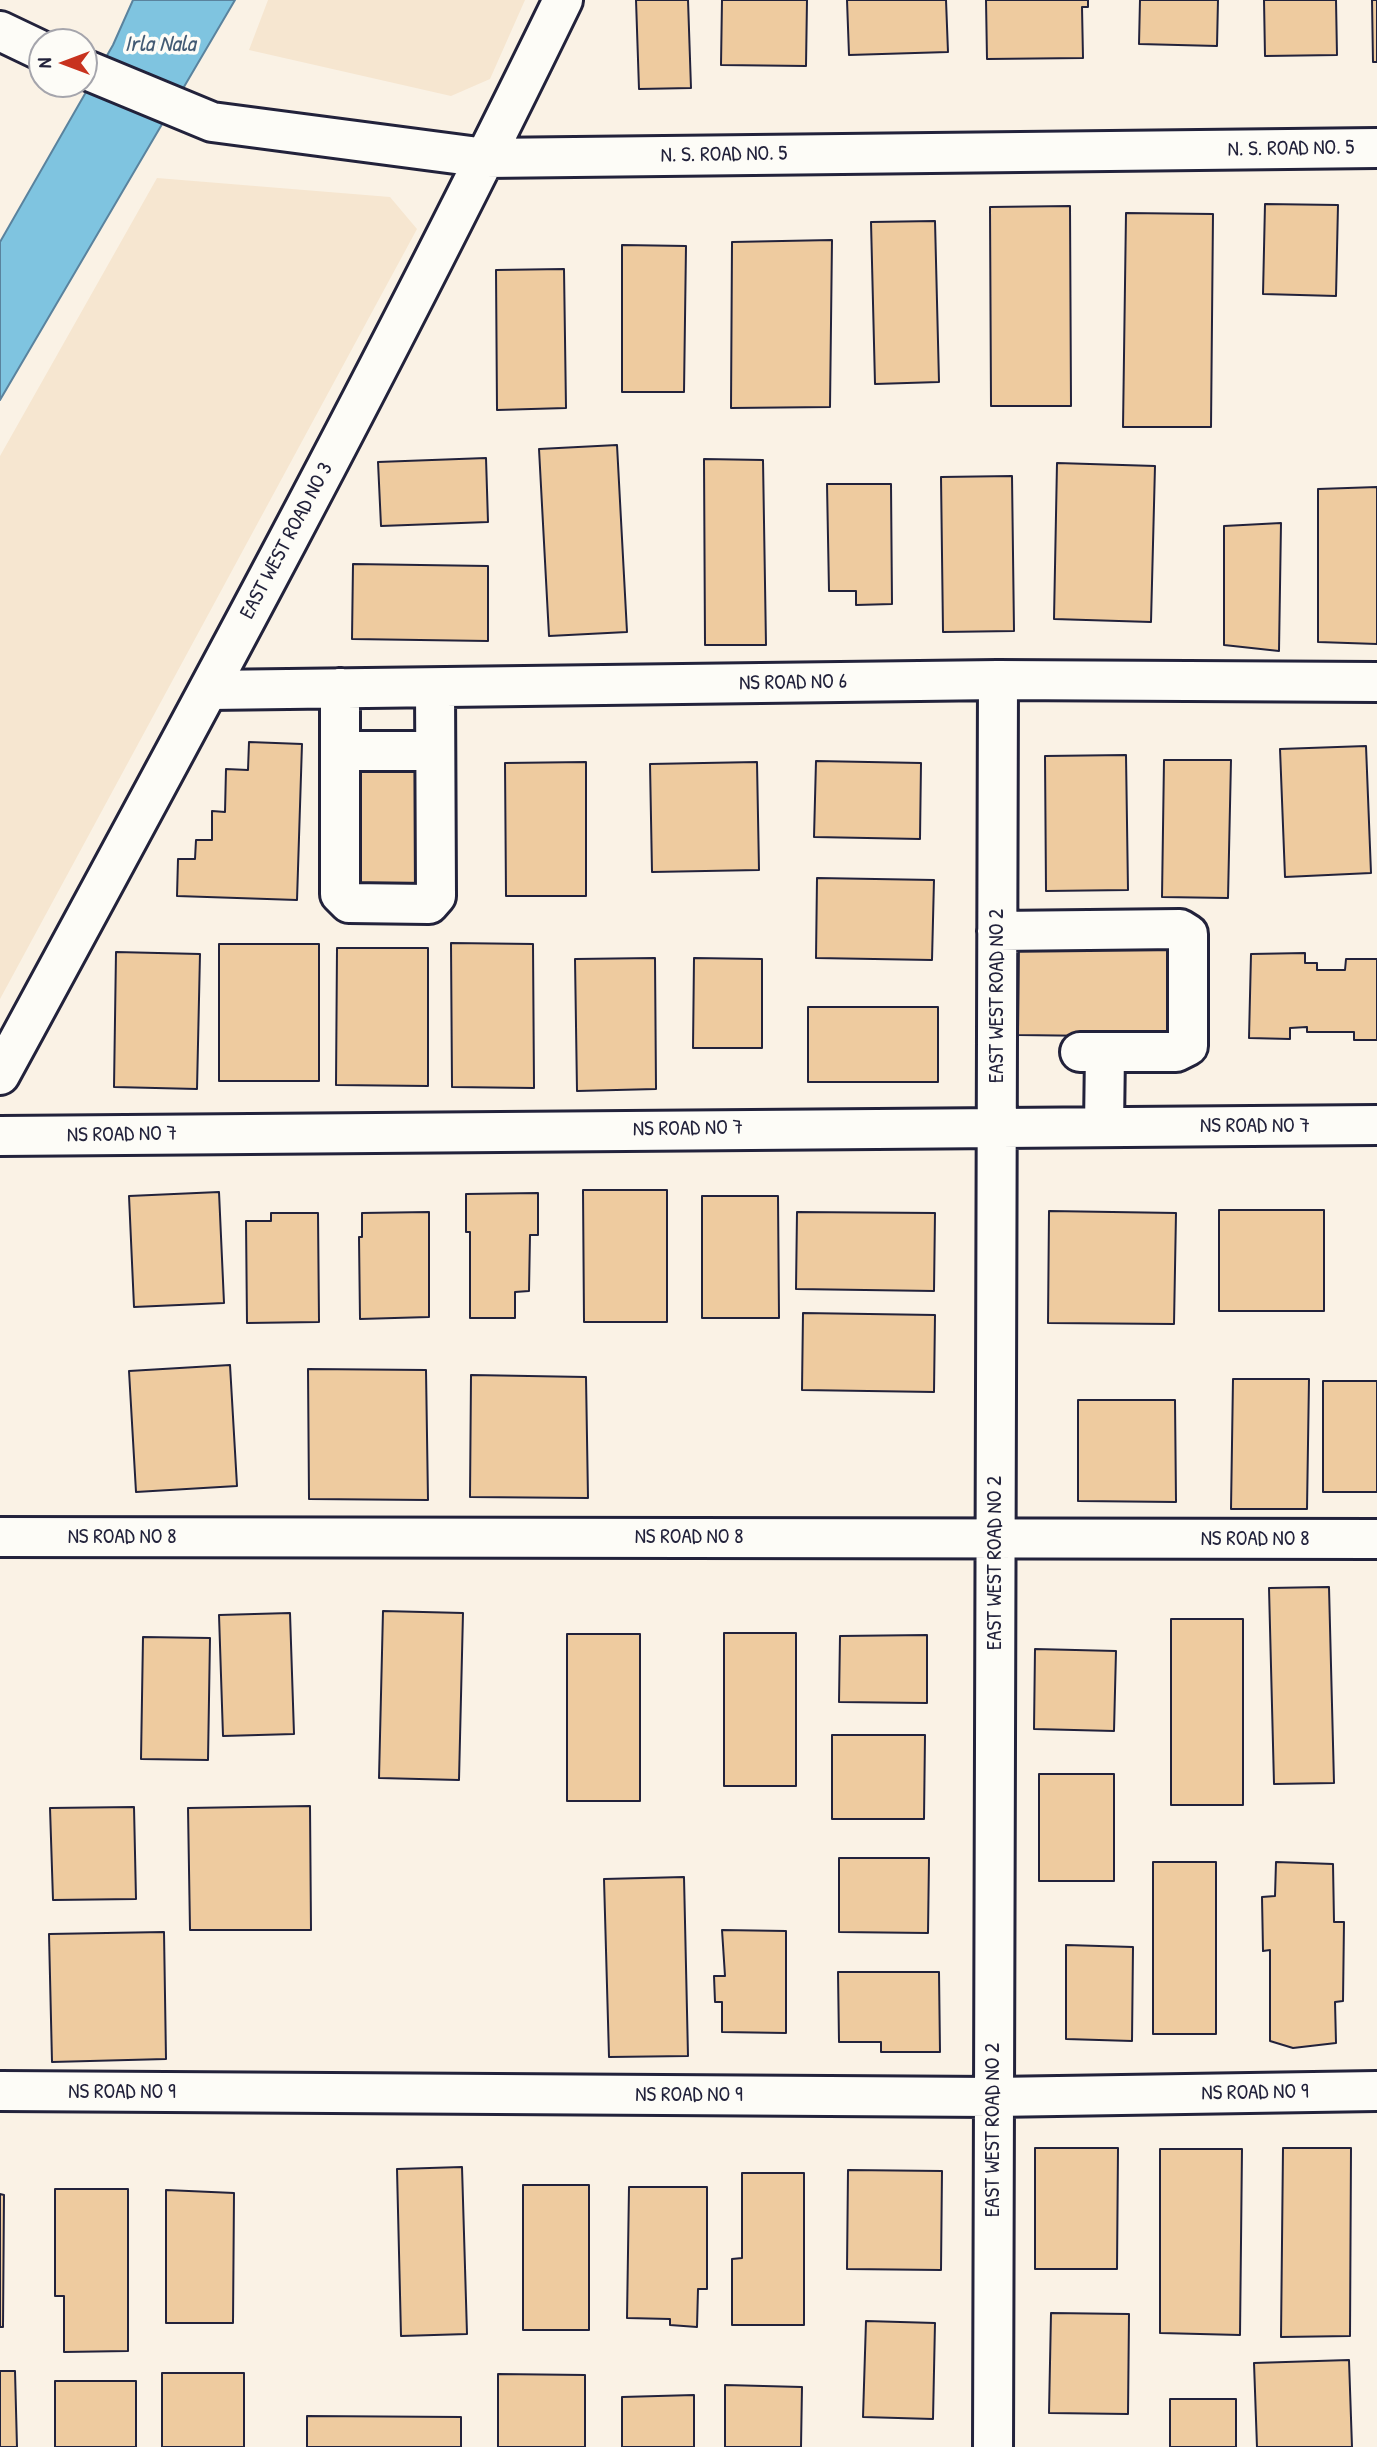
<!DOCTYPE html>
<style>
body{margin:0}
#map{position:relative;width:1377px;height:2447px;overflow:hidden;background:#faf2e5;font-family:"Patrick Hand",sans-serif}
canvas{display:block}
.north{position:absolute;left:28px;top:28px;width:70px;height:70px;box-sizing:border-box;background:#fdfcf7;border:2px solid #a5a5ac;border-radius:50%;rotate:270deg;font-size:19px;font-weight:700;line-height:28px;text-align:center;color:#22223b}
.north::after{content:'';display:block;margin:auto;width:24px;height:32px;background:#c8321e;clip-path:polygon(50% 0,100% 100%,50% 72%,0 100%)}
</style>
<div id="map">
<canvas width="1377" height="2447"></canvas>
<div class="north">N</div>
</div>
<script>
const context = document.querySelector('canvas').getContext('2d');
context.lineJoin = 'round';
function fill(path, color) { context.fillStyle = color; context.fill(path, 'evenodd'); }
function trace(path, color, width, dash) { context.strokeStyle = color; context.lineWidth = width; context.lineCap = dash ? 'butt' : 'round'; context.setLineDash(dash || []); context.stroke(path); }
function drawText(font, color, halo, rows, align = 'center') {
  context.font = font + ' "Patrick Hand",sans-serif'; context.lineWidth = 7; context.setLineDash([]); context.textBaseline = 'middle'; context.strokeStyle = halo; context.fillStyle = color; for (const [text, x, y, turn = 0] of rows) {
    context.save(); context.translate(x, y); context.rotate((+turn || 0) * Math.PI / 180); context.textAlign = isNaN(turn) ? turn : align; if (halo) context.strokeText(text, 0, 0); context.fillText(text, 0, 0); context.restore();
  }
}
fill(new Path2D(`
 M 268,0 L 525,0 L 490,79 L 451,96 L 249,50 Z
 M 157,178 L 390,197 L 417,229 L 0,999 L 0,456 Z`), '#f6e6d0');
const water = new Path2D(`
 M 133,0 L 235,0 L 0,400 L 0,242 L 113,45 Z`);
fill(water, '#7fc4e0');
trace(water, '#5a839e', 2);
const building = new Path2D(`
 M 636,0 L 688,0 L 691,88 L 639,89 Z
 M 722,0 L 807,0 L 806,66 L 721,65 Z
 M 847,0 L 946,0 L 948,52 L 849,55 Z
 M 986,0 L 1088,0 L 1088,7 L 1082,7 L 1083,58 L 987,59 Z
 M 1140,0 L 1218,0 L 1217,46 L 1139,44 Z
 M 1264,0 L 1336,0 L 1337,55 L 1265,56 Z
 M 1372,0 L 1377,0 L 1377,62 L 1373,62 Z
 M 1265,204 L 1338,205 L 1336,296 L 1263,294 Z
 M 1070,206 L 1071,406 L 991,406 L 990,207 Z
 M 1126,213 L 1213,214 L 1211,427 L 1123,427 Z
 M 935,221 L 939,382 L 875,384 L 871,222 Z
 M 832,240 L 830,407 L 731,408 L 732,242 Z
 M 622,245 L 686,246 L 684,392 L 622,392 Z
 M 564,269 L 566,408 L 497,410 L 496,270 Z
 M 617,445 L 627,632 L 549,636 L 539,449 Z
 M 486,458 L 488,522 L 381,526 L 378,462 Z
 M 704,459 L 763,460 L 766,645 L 705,645 Z
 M 1057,463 L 1155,466 L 1151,622 L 1054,619 Z
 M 1012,476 L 1014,631 L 943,632 L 941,477 Z
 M 827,484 L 891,484 L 892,604 L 856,605 L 856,591 L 829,591 Z
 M 1377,487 L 1377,644 L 1318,642 L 1318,489 Z
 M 1281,523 L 1279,651 L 1224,645 L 1224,526 Z
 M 353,564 L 488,566 L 488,641 L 352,639 Z
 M 249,742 L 302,744 L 297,900 L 177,896 L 178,859 L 195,859 L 196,840 L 212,840 L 212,811 L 225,812 L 226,769 L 248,770 Z
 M 1366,746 L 1371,873 L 1285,877 L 1280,749 Z
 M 1126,755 L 1128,890 L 1046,891 L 1045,756 Z
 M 1164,760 L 1231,760 L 1228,898 L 1162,897 Z
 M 816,761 L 921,763 L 920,839 L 814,837 Z
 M 586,762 L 586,896 L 506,896 L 505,763 Z
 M 757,762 L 759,870 L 652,872 L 650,764 Z
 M 351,763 L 431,764 L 432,894 L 351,892 Z
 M 817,878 L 934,880 L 932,960 L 816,958 Z
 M 1019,937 L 1177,940 L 1176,1037 L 1018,1035 Z
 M 451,943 L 533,944 L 534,1088 L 452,1087 Z
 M 219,944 L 319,944 L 319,1081 L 219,1081 Z
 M 337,948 L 428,948 L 428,1086 L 336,1085 Z
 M 116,952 L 200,954 L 197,1089 L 114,1087 Z
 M 1305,953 L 1305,963 L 1317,963 L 1317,970 L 1345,970 L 1346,959 L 1377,959 L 1377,1040 L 1354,1040 L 1354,1032 L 1307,1032 L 1307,1027 L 1290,1028 L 1290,1039 L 1249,1038 L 1251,954 Z
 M 655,958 L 656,1089 L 577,1091 L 575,959 Z
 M 694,958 L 762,959 L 762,1048 L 693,1048 Z
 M 808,1007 L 938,1007 L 938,1082 L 808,1082 Z
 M 583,1190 L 667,1190 L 667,1322 L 584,1322 Z
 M 219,1192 L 224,1303 L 134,1307 L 129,1196 Z
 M 538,1193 L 538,1235 L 530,1235 L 529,1291 L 515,1292 L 515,1318 L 470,1318 L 470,1232 L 466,1232 L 466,1194 Z
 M 702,1196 L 778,1196 L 779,1318 L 702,1318 Z
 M 1219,1210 L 1324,1210 L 1324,1311 L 1219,1311 Z
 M 1049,1211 L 1176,1213 L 1174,1324 L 1048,1323 Z
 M 429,1212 L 429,1317 L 360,1319 L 359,1237 L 362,1237 L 362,1213 Z
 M 797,1212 L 935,1213 L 934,1291 L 796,1289 Z
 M 271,1213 L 318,1213 L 319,1322 L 247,1323 L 246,1221 L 271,1221 Z
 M 803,1313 L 935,1315 L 934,1392 L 802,1390 Z
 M 230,1365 L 237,1486 L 136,1492 L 129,1371 Z
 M 308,1369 L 426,1370 L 428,1500 L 309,1499 Z
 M 471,1375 L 586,1377 L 588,1498 L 470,1497 Z
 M 1233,1379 L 1309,1379 L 1307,1509 L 1231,1509 Z
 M 1323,1381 L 1377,1381 L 1377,1492 L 1323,1492 Z
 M 1078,1400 L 1175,1400 L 1176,1502 L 1078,1501 Z
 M 1329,1587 L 1334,1783 L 1274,1784 L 1269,1588 Z
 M 383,1611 L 463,1613 L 459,1780 L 379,1778 Z
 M 290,1613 L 294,1734 L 223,1736 L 219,1615 Z
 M 1171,1619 L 1243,1619 L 1243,1805 L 1171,1805 Z
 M 724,1633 L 796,1633 L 796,1786 L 724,1786 Z
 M 567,1634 L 640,1634 L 640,1801 L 567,1801 Z
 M 927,1635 L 927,1703 L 839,1702 L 840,1636 Z
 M 143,1637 L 210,1638 L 208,1760 L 141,1759 Z
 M 1035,1649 L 1116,1651 L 1114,1731 L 1034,1729 Z
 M 832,1735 L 925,1735 L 924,1819 L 832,1819 Z
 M 1039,1774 L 1114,1774 L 1114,1881 L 1039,1881 Z
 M 310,1806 L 311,1930 L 190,1930 L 188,1808 Z
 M 134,1807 L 136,1899 L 53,1900 L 50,1808 Z
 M 839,1858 L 929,1858 L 928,1933 L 839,1932 Z
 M 1153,1862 L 1216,1862 L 1216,2034 L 1153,2034 Z
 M 1276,1862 L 1333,1864 L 1334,1922 L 1344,1922 L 1343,2001 L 1335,2002 L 1336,2043 L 1293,2048 L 1270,2041 L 1270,1950 L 1263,1951 L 1262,1897 L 1275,1896 Z
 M 684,1877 L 688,2056 L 609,2057 L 604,1879 Z
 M 722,1930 L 786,1931 L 786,2033 L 722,2032 L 722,2002 L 715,2002 L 714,1976 L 725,1976 Z
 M 164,1932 L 166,2059 L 52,2062 L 49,1934 Z
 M 1066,1945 L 1133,1947 L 1132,2041 L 1066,2039 Z
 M 838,1972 L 939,1972 L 940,2052 L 881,2052 L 881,2042 L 839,2042 Z
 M 1035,2148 L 1118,2148 L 1117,2269 L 1035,2269 Z
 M 1283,2148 L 1351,2148 L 1350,2336 L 1281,2337 Z
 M 1160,2149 L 1242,2149 L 1240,2335 L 1160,2333 Z
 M 462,2167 L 467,2334 L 401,2336 L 397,2169 Z
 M 848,2170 L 942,2171 L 941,2270 L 847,2269 Z
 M 742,2173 L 804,2173 L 804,2325 L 732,2325 L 732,2259 L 742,2258 Z
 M 523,2185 L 589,2185 L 589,2330 L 523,2330 Z
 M 629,2187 L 707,2187 L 707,2289 L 698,2289 L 697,2327 L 670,2325 L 670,2319 L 627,2318 Z
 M 55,2189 L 128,2189 L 128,2351 L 64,2352 L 64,2296 L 55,2296 Z
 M 166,2190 L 234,2193 L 233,2323 L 166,2323 Z
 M 0,2194 L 4,2195 L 3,2327 L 0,2327 Z
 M 1051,2313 L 1129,2314 L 1128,2414 L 1049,2413 Z
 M 866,2321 L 935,2323 L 933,2419 L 863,2417 Z
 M 1349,2360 L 1352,2447 L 1257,2447 L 1254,2363 Z
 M 0,2371 L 15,2371 L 17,2447 L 0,2447 Z
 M 162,2373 L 244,2373 L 244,2447 L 162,2447 Z
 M 498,2374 L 585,2375 L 585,2447 L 498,2447 Z
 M 55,2381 L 136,2381 L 136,2447 L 55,2447 Z
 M 725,2385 L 802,2387 L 801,2447 L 725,2447 Z
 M 694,2395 L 694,2447 L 622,2447 L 622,2397 Z
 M 1170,2399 L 1236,2399 L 1236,2447 L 1170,2447 Z
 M 307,2416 L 461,2417 L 461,2447 L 307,2447 Z`);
fill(building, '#eecb9f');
trace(building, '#22223b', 2);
const street = new Path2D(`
 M 340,688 L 340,894 L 349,903 L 429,904 L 436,896 L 435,688
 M 209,690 L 998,680 L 1377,682
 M 340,751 L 435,751
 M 997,931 L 1180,929 L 1188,934 L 1188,1046 L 1176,1052 L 1080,1052
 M 1104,1126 L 1105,1052
 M 0,1136 L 1377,1125
 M 0,1537 L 1377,1539
 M 0,2091 L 994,2097 L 1377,2091
 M 993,2447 L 998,680`);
const secondary = new Path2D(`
 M 0,31 L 42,51
 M 84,69 L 212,122 L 486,158 L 1377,148
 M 0,1075 C 193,720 386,364 563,0`);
trace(street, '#22223b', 44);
trace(secondary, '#22223b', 44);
trace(street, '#fdfcf7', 38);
trace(secondary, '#fdfcf7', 38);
drawText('21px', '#22223b', '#fdfcf7', [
 ["N. S. ROAD NO. 5",1291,149,-1],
 ["N. S. ROAD NO. 5",724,155,-1],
 ["EAST WEST ROAD NO 3",287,541,-62],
 ["NS ROAD NO 6",793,683,-1],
 ["EAST WEST ROAD NO 2",997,996,-90],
 ["NS ROAD NO 7",1255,1126],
 ["NS ROAD NO 7",688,1129,-1],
 ["NS ROAD NO 7",122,1135,-1],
 ["NS ROAD NO 8",122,1537],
 ["NS ROAD NO 8",689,1537],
 ["NS ROAD NO 8",1255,1539],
 ["EAST WEST ROAD NO 2",995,1563,-90],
 ["NS ROAD NO 9",122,2092],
 ["NS ROAD NO 9",1255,2093,-1],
 ["NS ROAD NO 9",689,2095],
 ["EAST WEST ROAD NO 2",993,2130,-90]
]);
drawText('italic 23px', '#435b75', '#fdfcf7', [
 ["Irla Nala",160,45]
]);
</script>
